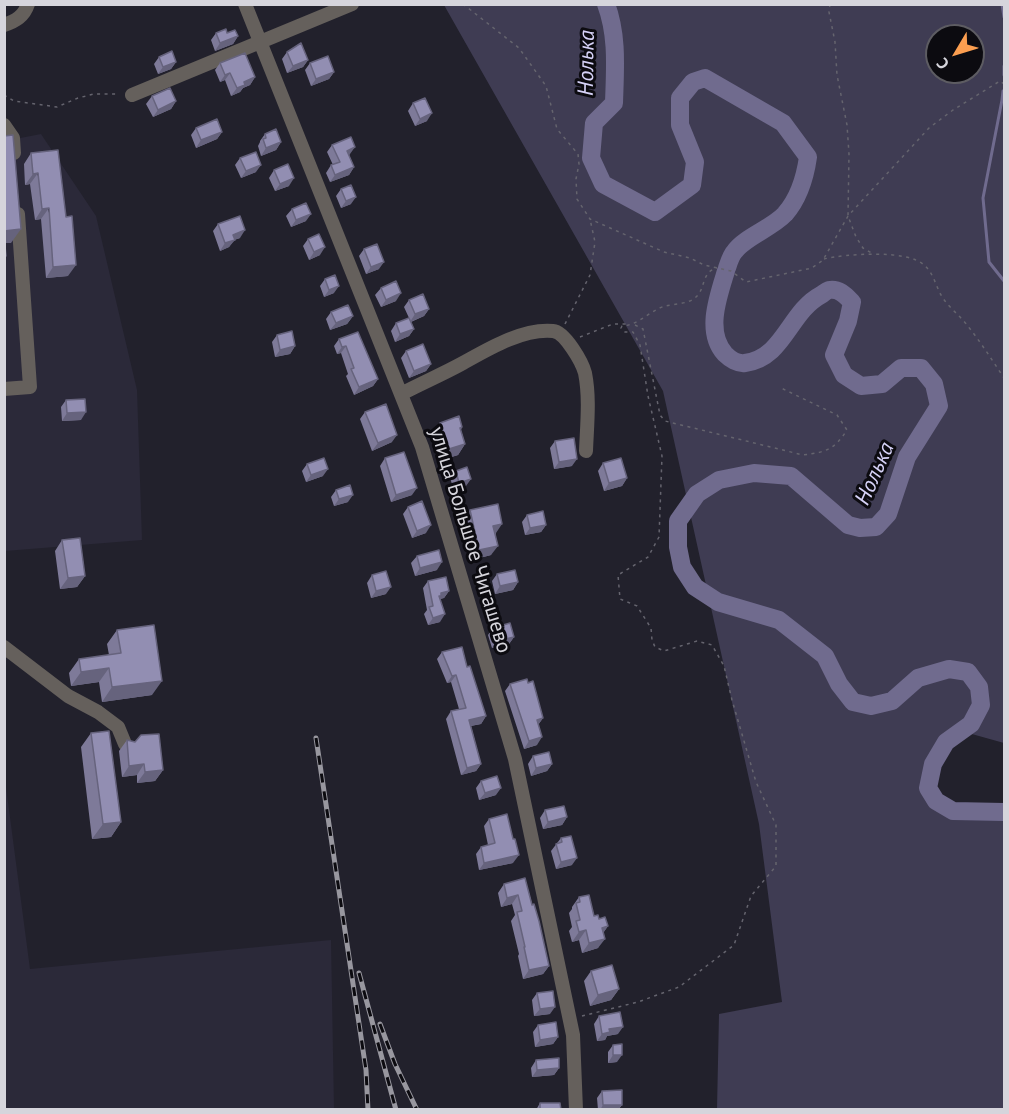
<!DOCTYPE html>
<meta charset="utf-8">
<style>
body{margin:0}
#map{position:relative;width:1009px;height:1114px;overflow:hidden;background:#22212c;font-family:"PT Sans",sans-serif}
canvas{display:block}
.frame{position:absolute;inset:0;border:6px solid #d6d5dc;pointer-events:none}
.north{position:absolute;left:925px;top:24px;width:60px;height:60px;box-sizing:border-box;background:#0c0b10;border:2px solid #5d5c62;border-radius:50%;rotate:232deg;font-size:16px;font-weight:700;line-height:24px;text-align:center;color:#d6d5dc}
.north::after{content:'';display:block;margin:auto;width:21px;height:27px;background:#fb9e50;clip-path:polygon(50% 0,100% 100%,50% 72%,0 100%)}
</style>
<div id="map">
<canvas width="1009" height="1114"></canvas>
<div class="frame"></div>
<div class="north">С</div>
</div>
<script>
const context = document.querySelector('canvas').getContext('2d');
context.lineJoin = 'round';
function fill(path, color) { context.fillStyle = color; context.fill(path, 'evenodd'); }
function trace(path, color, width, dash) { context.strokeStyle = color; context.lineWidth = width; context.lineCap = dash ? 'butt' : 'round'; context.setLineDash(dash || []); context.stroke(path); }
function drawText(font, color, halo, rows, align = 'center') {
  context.font = font + ' "PT Sans",sans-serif'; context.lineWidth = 6; context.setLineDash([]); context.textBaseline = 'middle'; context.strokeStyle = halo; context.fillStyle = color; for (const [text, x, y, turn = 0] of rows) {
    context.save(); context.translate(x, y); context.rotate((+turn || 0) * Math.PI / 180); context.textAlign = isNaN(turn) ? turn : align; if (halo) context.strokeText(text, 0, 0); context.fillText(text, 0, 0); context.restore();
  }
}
fill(new Path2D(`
 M 41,134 L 96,216 L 137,390 L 142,540 L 5,551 L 5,141 Z
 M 4,772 L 30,969 L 331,940 L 334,1109 L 5,1109 Z`), '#2b2939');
fill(new Path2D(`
 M 444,5 L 1004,5 L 1004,743 L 961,731 C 938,748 933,761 928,788 L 936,801 L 953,810 L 1004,812 L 1004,1109 L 717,1109 L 719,1014 L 782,1002 L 759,824 L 663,391 ZM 937,36 L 973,36 L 973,72 L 937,72 Z`), '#3f3c53');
trace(new Path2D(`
 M 1002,4 L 1004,17
 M 1004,75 L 1004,66
 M 1003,91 L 1002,100 L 1004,102
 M 1002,100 L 983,198 L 989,262 L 1004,281`), '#706b8e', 3);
trace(new Path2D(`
 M 606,4 C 618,36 615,69 614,103 L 594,123 L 591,158 L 603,184 L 655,212 L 692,185 L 695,162 L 680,125 L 680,98 L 693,82 L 705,78 L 783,123 L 808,157 C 805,178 799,198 785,214 C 772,228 745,237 735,251 C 731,255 729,262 727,268
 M 726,271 C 718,297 705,332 725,354 C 730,359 738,364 745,363 C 784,358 789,312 821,295 C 824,293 826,291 829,290 C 839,288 846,296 852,302 L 848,321 L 834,355 L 844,375 L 861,386 L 882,384 L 901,368 L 921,368 L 934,384 L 939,406 L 907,457 L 888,514 L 876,527 L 860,528 L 848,525 L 791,476 L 754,473 L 719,480 L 697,494 L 678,521 L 678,547 L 682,567 L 695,587 L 718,602 L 779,620 L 825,656 L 839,684 L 853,702 L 871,706 L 892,701 L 918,678 L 949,669 L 968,672 L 979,687 L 981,705 L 971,724 L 946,742 L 933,764 L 928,788 L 936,801 L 953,811 L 1004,812`), '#706b8e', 18);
trace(new Path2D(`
 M 463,4 L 519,48 L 546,86 L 557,129 L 578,154 L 579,164 L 576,179 L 577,199 L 590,219 L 664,252 L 690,258 L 704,265 L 731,271 L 746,282 L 812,268 L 823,260 L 848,216 L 929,128 L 953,110 L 1000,81 L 1004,84
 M 830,4 L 829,12 L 835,42 L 837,75 L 847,125 L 849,154 L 848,216 L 856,237 L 863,248 L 873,254
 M 4,95 L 14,101 L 57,107 L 78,98 L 94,94 L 119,94
 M 824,259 C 845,254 907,249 924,265 C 935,274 936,290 945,301 C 951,309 960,316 967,325 C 980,341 992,360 1004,378
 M 565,324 L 590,275 L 595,242 L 590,219
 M 635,325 L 643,329 L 660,415 L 665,421 L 803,455 C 826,452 834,450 847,430 L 837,415 L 779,387
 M 580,337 L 613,324 L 630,324
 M 582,1016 L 638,1002 L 679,987 L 734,945 L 751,896 L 776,866 L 776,825 L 756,782 L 732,700 L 724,666 L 712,645 L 697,641 L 664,651 L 655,647 L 652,640 L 651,628 L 637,606 L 620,599 L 618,575 L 648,557 L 659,537 L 662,456 L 648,396 L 640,345 L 633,332 L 625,332 L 621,328 L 622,326 C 639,325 649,311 665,306 C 674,304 689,304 696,297 C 706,288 701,272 717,268`), '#65646e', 1.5, [3, 4.5]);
trace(new Path2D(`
 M 245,4 L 422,447 L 515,759 L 573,1035 L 576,1110
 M 4,25 C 16,21 24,16 28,4
 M 132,95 L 352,4
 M 4,125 L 13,138 L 14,153
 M 4,389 L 30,387 L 18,214
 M 401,394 C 422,383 443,374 463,363 C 488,349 523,328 553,331 C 565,332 582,362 585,373 C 590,398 587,425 586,451
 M 4,647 L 68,696 L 98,712 L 118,727 L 125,744`), '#65605c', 14);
const rail = new Path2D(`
 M 316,738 L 366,1070 L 368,1110
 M 359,973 L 396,1110
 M 380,1024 L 395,1064 L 417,1110`);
trace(rail, '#98979f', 5);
trace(rail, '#0c0b10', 3, [9]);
fill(new Path2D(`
 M 216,33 L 238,36 L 233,44 L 215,51 L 211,40 Z
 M 287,52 L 308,60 L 303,67 L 287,73 L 282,59 Z
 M 159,57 L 176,62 L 171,69 L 158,74 L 154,64 Z
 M 220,63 L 255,77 L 250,85 L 243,88 L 240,92 L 231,96 L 225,80 L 220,82 L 215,70 Z
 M 310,63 L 334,72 L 329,79 L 311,86 L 305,70 Z
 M 152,96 L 176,101 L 171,109 L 153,117 L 146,104 Z
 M 413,103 L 427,121 L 415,126 L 408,111 Z
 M 196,128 L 222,132 L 217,139 L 196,148 L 191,135 Z
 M 265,134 L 281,142 L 276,150 L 261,156 L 258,146 L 260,142 L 260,141 Z
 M 332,145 L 350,154 L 349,155 L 354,167 L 349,175 L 330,182 L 326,173 L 331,165 L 333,165 L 327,152 Z
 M 31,153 L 68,276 L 46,278 L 41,219 L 35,220 L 30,184 L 25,185 L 24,164 Z
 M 240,158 L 256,172 L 241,178 L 235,165 Z
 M 274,170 L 289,186 L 275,191 L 269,178 Z
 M 341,189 L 351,204 L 341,208 L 336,196 Z
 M 292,209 L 306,221 L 291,227 L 286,216 Z
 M 218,224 L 240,238 L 234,240 L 229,247 L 220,251 L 213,231 Z
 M 308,239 L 320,255 L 309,260 L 303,246 Z
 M 364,249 L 379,269 L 366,274 L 359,256 Z
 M 325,279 L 334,293 L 324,297 L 320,286 Z
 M 381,288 L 396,301 L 381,307 L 375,295 Z
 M 409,300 L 429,309 L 424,316 L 411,322 L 414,329 L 409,336 L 395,342 L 391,331 L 396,323 L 409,318 L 404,307 Z
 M 331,312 L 353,316 L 347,324 L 330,330 L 326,319 Z
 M 277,335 L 295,346 L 290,354 L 275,357 L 272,342 Z
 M 339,339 L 378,379 L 373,386 L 354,395 L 346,376 L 348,374 L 341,353 L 337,354 L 334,346 Z
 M 406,351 L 431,364 L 426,371 L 409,378 L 401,358 Z
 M 66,400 L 81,420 L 62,421 L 61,407 Z
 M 365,412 L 392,442 L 372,451 L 360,419 Z
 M 440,423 L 462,427 L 461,430 L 465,444 L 458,455 L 442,460 L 433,433 Z
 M 555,441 L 572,466 L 554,469 L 550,448 Z
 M 385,458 L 412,495 L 391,502 L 380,466 Z
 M 603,463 L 627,478 L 622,486 L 604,491 L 598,471 Z
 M 307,464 L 323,476 L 306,482 L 302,471 Z
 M 456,471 L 466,486 L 454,490 L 450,478 Z
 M 336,490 L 348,502 L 334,506 L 331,497 Z
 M 408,507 L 426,533 L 412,538 L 403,514 Z
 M 470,510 L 496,533 L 491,555 L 472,560 L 464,520 Z
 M 527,515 L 546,525 L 541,532 L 525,535 L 522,522 Z
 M 62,540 L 85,576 L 77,587 L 60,589 L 55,551 Z
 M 417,556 L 437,570 L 415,576 L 411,563 Z
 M 497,574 L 518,582 L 513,590 L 495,594 L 492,581 Z
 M 372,575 L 386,594 L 371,598 L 367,583 Z
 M 428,581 L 449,591 L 444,598 L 440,599 L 440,622 L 428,625 L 424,614 L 427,610 L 423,588 Z
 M 493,628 L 514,637 L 509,644 L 492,648 L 488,635 Z
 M 117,630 L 152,695 L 102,702 L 99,682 L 71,686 L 69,673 L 79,659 L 109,655 L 107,644 Z
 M 442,652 L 467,667 L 486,716 L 481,724 L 471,726 L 481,764 L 476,771 L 461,775 L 446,719 L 451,711 L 459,709 L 451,682 L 447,683 L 437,659 Z
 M 510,684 L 543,718 L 538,725 L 537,745 L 524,749 L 505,691 Z
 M 91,733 L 121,822 L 111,837 L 92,839 L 81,747 Z
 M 127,740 L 163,770 L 155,781 L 137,783 L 137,775 L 122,777 L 119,751 Z
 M 533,756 L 552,764 L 547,771 L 531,776 L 528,764 Z
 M 481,781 L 496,795 L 479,800 L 476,788 Z
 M 545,810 L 567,817 L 562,825 L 543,829 L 540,818 Z
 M 489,819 L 513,863 L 479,870 L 476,854 L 481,847 L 488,845 L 484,826 Z
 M 561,838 L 572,865 L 556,869 L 551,851 Z
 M 525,878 L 549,966 L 543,974 L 523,979 L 518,956 L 519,954 L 511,921 L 515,915 L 512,904 L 501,907 L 498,893 L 504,884 Z
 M 579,897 L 594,916 L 599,919 L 608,926 L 603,933 L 598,948 L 582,953 L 579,940 L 572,942 L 569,931 L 572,927 L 569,913 L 572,909 L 572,907 Z
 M 591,971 L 619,989 L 611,1000 L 590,1006 L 584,981 Z
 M 537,993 L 550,1014 L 534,1016 L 532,1000 Z
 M 599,1016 L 618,1034 L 607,1036 L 605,1040 L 597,1041 L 594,1024 Z
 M 538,1025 L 558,1037 L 553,1044 L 535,1047 L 533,1032 Z
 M 613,1045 L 617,1062 L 608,1063 L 608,1052 Z
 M 536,1060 L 559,1068 L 554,1075 L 532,1077 L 531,1068 Z
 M 602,1091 L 622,1105 L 618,1110 L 598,1110 L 597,1098 Z
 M 540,1103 L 561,1110 L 536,1110 Z`), '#7e7a99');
fill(new Path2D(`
 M 238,36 L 233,44 L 215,51 L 220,43 Z
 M 308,60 L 303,67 L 287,73 L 293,66 Z
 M 176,62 L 171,69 L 158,74 L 163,67 Z
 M 334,72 L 329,79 L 311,86 L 316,79 Z
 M 230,73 L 225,80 L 220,82 L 225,75 Z
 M 255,77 L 250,85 L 243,88 L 240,92 L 231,96 L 237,88 L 244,82 Z
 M 176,101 L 171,109 L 153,117 L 158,110 Z
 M 432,113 L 427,121 L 415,126 L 420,119 Z
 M 222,132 L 217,139 L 196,148 L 201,140 Z
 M 281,142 L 276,150 L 261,156 L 266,148 Z
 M 355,147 L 350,154 L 342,158 L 347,151 Z
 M 261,165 L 256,172 L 241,178 L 246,171 Z
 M 354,167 L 349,175 L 330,182 L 335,175 Z
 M 38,173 L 30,184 L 25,185 L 33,174 Z
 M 294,178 L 289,186 L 275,191 L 280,184 Z
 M 356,197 L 351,204 L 341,208 L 346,201 Z
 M 49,208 L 41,219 L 35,220 L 42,209 Z
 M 311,214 L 306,221 L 291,227 L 296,220 Z
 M 21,229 L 11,243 L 4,243 L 4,231 Z
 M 245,230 L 240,238 L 228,242 L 233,235 Z
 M 235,240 L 229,247 L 220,251 L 225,243 Z
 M 325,247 L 320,255 L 309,260 L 314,252 Z
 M 384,262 L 379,269 L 366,274 L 371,267 Z
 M 76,265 L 68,276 L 46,278 L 53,267 Z
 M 339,286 L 334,293 L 324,297 L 329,290 Z
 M 401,293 L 396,301 L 381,307 L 386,300 Z
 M 429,309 L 424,316 L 410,322 L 415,314 Z
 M 353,316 L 347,324 L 330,330 L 336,323 Z
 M 414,329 L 409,336 L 395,342 L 400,334 Z
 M 295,346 L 290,354 L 275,357 L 280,350 Z
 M 346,346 L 341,353 L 337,354 L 342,347 Z
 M 431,364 L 426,371 L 409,378 L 414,371 Z
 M 378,379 L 373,386 L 354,395 L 359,387 Z
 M 86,412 L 81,420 L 62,421 L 67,413 Z
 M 397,435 L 392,442 L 372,451 L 378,443 Z
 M 465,444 L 458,455 L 442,460 L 449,449 Z
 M 577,459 L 572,466 L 554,469 L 559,462 Z
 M 328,469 L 323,476 L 306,482 L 311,475 Z
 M 627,478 L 622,486 L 604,491 L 609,483 Z
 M 471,479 L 466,486 L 454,490 L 459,483 Z
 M 417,488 L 412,495 L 391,502 L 396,495 Z
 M 353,495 L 348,502 L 334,506 L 339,499 Z
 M 502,524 L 496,533 L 486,535 L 493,526 Z
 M 431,525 L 426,533 L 412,538 L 417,531 Z
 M 546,525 L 541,532 L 525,535 L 530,528 Z
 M 498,546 L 491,555 L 472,560 L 479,550 Z
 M 442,562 L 437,570 L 415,576 L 420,568 Z
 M 85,576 L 77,587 L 60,589 L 68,578 Z
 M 518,582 L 513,590 L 495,594 L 500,586 Z
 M 391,587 L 386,594 L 371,598 L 376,591 Z
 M 449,591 L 444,598 L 439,599 L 441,593 Z
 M 445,614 L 440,622 L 428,625 L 433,618 Z
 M 514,637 L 509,644 L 492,648 L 497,641 Z
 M 109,668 L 99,682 L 71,686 L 81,672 Z
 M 456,675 L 451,682 L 447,683 L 452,676 Z
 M 162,681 L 152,695 L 102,702 L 112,687 Z
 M 486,716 L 481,724 L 464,727 L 469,720 Z
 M 543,718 L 538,725 L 537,720 Z
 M 542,737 L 537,745 L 524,749 L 529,741 Z
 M 144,764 L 137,775 L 122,777 L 129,766 Z
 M 481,764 L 476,771 L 461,775 L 467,768 Z
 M 552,764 L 547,771 L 531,776 L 536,768 Z
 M 163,770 L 155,781 L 137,783 L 145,772 Z
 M 501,788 L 496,795 L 479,800 L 485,793 Z
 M 567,817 L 562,825 L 543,829 L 548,822 Z
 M 121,822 L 111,837 L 92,839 L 103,824 Z
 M 519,855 L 513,863 L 479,870 L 484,863 Z
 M 577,858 L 572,865 L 556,869 L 561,862 Z
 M 518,895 L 512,904 L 501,907 L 507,898 Z
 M 608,926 L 601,936 L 602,928 Z
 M 586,930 L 579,940 L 572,942 L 579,932 Z
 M 605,939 L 598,948 L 582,953 L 589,943 Z
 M 549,966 L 543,974 L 523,979 L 529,970 Z
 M 619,989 L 611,1000 L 590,1006 L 598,995 Z
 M 555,1007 L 550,1014 L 534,1016 L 540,1009 Z
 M 623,1027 L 618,1034 L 607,1036 L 605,1040 L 597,1041 L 602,1034 L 609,1029 Z
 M 558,1037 L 553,1044 L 535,1047 L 540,1040 Z
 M 613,1055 L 622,1055 L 617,1062 L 608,1063 Z
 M 559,1068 L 554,1075 L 532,1077 L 537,1070 Z
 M 603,1105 L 622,1105 L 618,1110 L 600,1110 Z`), '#66637d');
const building = new Path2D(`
 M 226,29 L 227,33 L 235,30 L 238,36 L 220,43 L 216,33 Z
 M 301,43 L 308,60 L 293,66 L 287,52 Z
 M 172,51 L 176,62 L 163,67 L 159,57 Z
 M 245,53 L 255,77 L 244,82 L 245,85 L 237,88 L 230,73 L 225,75 L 220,63 Z
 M 328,56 L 334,72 L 316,79 L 310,63 Z
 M 170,88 L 176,101 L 158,110 L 152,96 Z
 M 425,98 L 432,113 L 420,119 L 413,103 Z
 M 217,119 L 222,132 L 201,140 L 196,128 Z
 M 276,129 L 281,142 L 266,148 L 263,139 L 266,138 L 265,134 Z
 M 13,135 L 21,229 L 4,231 L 4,136 Z
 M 351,137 L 355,147 L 347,151 L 354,167 L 335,175 L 331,165 L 340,162 L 332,145 Z
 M 58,150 L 66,217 L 72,216 L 76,265 L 53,267 L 49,208 L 42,209 L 38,173 L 33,174 L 31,153 Z
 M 256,152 L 261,165 L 246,171 L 240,158 Z
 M 288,164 L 294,178 L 280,184 L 274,170 Z
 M 351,185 L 356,197 L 346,201 L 341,189 Z
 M 306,203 L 311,214 L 296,220 L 292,209 Z
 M 240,216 L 245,230 L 233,235 L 235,240 L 225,243 L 218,224 Z
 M 319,234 L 325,247 L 314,252 L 308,239 Z
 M 4,236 L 6,256 L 4,256 Z
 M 377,244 L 384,262 L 371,267 L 364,249 Z
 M 335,275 L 339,286 L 329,290 L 325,279 Z
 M 396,281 L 401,293 L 386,300 L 381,288 Z
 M 423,294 L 429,309 L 415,314 L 409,300 Z
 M 348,305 L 353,316 L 336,323 L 331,312 Z
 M 409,318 L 414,329 L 400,334 L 396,323 Z
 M 292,331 L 295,346 L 280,350 L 277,335 Z
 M 358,332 L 378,379 L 359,387 L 351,369 L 354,368 L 346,346 L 342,347 L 339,339 Z
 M 423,344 L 431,364 L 414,371 L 406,351 Z
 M 85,399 L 86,412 L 67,413 L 66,400 Z
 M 386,404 L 397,435 L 378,443 L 365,412 Z
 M 459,416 L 462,427 L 460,428 L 465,444 L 449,449 L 440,423 Z
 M 574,438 L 577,459 L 559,462 L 555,441 Z
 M 404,452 L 417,488 L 396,495 L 385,458 Z
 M 324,458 L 328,469 L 311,475 L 307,464 Z
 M 621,458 L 627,478 L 609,483 L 603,463 Z
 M 467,467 L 471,479 L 459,483 L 456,471 Z
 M 350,485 L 353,495 L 339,499 L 336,490 Z
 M 422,501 L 431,525 L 417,531 L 408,507 Z
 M 498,504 L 502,524 L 493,526 L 498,546 L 479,550 L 470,510 Z
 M 543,511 L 546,525 L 530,528 L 527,515 Z
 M 80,538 L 85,576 L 68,578 L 62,540 Z
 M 439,550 L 442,562 L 420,568 L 417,556 Z
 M 515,570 L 518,582 L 500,586 L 497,574 Z
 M 386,571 L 391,587 L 376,591 L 372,575 Z
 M 446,577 L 449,591 L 441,593 L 441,596 L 439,596 L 445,614 L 433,618 L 429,607 L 433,606 L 428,581 Z
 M 510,623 L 514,637 L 497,641 L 493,628 Z
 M 154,625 L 162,681 L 112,687 L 109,668 L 81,672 L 79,659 L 121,653 L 117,630 Z
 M 462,647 L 467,667 L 470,666 L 486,716 L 469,720 L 481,764 L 467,768 L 451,711 L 466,708 L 456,675 L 452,676 L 442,652 Z
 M 527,679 L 528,683 L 533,681 L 543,718 L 537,720 L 542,737 L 529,741 L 510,684 Z
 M 109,731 L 121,822 L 103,824 L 91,733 Z
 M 159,734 L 163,770 L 145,772 L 144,764 L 129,766 L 127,740 L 135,742 L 141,735 Z
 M 549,752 L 552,764 L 536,768 L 533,756 Z
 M 497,776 L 501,788 L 485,793 L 481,781 Z
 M 564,806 L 567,817 L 548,822 L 545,810 Z
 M 507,814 L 513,839 L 515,839 L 519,855 L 484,863 L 481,847 L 495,843 L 489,819 Z
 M 571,836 L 577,858 L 561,862 L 556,844 L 562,842 L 561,838 Z
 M 525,878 L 532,905 L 534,904 L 539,921 L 549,966 L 529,970 L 524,947 L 525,947 L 517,912 L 522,911 L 518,895 L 507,898 L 504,884 Z
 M 589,895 L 594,916 L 598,915 L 599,919 L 605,917 L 608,926 L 602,928 L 605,939 L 589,943 L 586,930 L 579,932 L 576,921 L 580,920 L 576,903 L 580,902 L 579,897 Z
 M 612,965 L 619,989 L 598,995 L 591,971 Z
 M 553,991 L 555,1007 L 540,1009 L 537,993 Z
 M 620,1012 L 623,1027 L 609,1029 L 610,1032 L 602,1034 L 599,1016 Z
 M 556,1022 L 558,1037 L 540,1040 L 538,1025 Z
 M 622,1044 L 622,1055 L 613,1055 L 613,1045 Z
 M 559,1058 L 559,1068 L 537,1070 L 536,1060 Z
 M 622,1090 L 622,1105 L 603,1105 L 602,1091 Z
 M 540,1103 L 560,1103 L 561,1110 L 540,1110 Z`);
fill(building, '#928eb2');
trace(building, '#66637d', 1.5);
drawText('21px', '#d6d5dc', '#0c0b10', [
 ["улица Большое Чигашево",470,540,73]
]);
drawText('italic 22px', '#d6d2f7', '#0c0b10', [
 ["Нолька",587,63,-89],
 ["Нолька",875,474,-66]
]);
</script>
